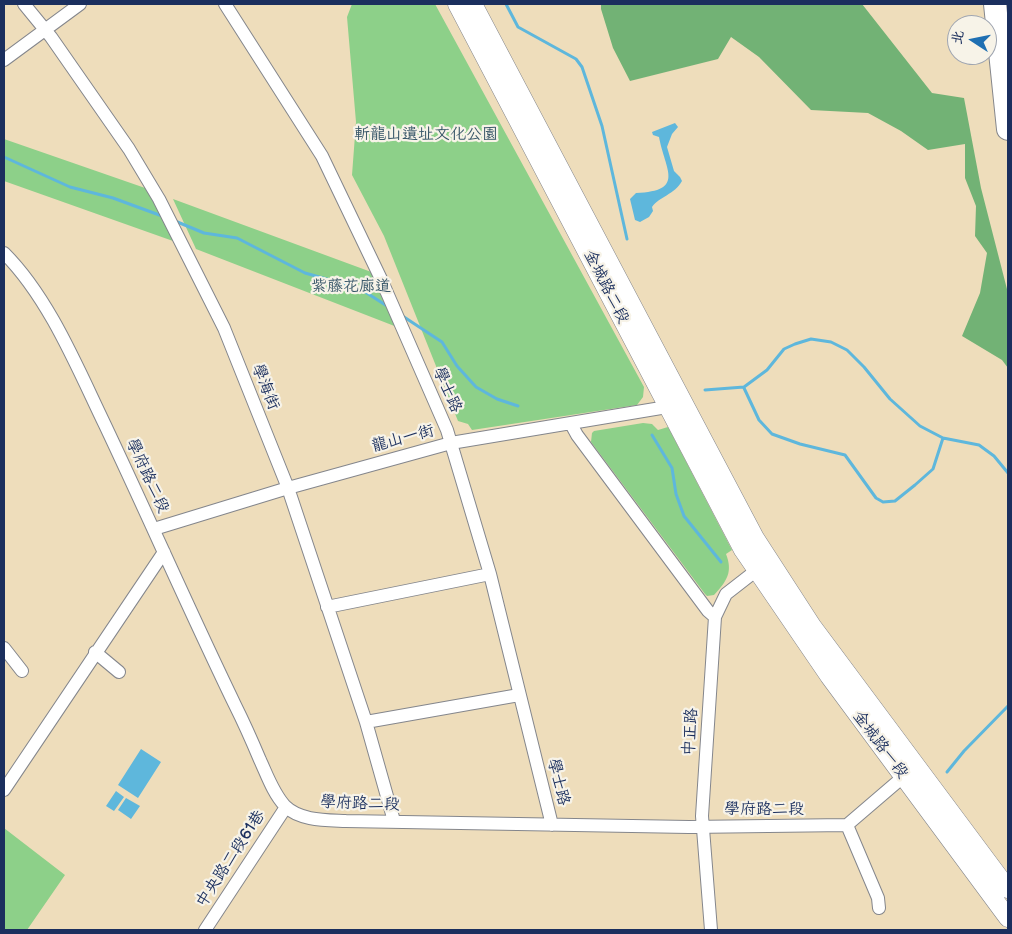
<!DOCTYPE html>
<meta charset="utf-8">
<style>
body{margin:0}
#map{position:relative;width:1012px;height:934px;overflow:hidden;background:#edb;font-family:"Balsamiq Sans","LXGW WenKai TC",sans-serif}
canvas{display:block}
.frame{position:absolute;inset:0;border:5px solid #1b2f5e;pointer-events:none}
.north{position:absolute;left:947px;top:15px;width:50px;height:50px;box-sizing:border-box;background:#f7f3e8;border:1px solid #9fa5b1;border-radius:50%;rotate:281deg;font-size:14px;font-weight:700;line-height:20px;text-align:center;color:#1b2f5e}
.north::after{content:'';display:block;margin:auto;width:18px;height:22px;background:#1f6fb2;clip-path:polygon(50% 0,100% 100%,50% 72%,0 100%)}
</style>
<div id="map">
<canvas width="1012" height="934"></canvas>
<div class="frame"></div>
<div class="north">北</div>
</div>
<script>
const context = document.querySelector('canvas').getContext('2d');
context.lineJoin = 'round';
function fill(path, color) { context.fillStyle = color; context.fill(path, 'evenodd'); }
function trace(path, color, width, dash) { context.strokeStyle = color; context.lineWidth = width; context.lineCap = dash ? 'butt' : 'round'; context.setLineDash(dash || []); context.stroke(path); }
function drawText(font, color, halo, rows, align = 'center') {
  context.font = font + ' "Balsamiq Sans","LXGW WenKai TC",sans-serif'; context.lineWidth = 4.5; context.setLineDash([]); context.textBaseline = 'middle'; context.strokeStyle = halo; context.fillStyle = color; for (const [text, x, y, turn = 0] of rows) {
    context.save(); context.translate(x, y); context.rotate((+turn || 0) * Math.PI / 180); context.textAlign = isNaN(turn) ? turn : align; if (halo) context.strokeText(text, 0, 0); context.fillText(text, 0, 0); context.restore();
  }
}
fill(new Path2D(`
 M 352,4 L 435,4 L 644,387 L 643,397 L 637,405 L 472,430 L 468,424 L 458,421 L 384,236 L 352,175 L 356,122 L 347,17 Z
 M 4,139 L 148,189 L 173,241 L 4,181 Z
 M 173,199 L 374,273 L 397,327 L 196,249 Z
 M 643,423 L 652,424 L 658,430 L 668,427 L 732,550 L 726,554 C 733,572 727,581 714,595 L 707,596 L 705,594 L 591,442 L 592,433 L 594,431 Z
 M 4,828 L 65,875 L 27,930 L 4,930 Z`), '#8dd089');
fill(new Path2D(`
 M 601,4 L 862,4 L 932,93 L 964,98 L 981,188 L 1008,293 L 1008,368 L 1002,360 L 962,336 L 980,293 L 987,253 L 975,236 L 976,206 L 965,178 L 965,144 L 928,150 L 901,131 L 868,113 L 811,110 L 759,57 L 731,37 L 718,59 L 630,81 L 613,48 L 601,9 Z`), '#72b275');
fill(new Path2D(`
 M 675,123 L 678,127 L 672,134 L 667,147 L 674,171 L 680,177 L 682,181 C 674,195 660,196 652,207 L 653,211 L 649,217 L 640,222 L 635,220 L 630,199 L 636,193 C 686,191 665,170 659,137 L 653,135 L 652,132 Z
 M 141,749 L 161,762 L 138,798 L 118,785 Z
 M 116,791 L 124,797 L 114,811 L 106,806 Z
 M 126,798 L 140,806 L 131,819 L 118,810 Z`), '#5eb7dc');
trace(new Path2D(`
 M 506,4 L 518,27 L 576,59 L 582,67 L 602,126 L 627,239
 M 4,157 L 70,187 L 113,198 L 162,216
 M 175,221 L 204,233 L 237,238 L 305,273 L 359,288 L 387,306
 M 401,315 L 442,342 L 457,366 L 476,387 L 497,399 L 518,406
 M 744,388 L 759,420 L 772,434 L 800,444 L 845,455 L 876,498 L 883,502 L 895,501 L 915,485 L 933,469 L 943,438
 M 705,390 L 744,387 L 767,370 L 784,349 L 795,344 L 811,339 L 831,342 L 847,350 L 864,367 L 890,399 L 920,426 L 943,438 L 979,445 L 994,456 L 1008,473
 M 652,435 L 672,468 L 676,494 L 684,516 L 721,562
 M 947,772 L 964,751 L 1008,706`), '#5eb7dc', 3);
const street = new Path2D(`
 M 24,4 L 51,37 L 129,149 L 159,199 L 224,328 L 288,488 L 366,722 L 394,821
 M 225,4 L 322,156 L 381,279 L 447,430 L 490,574 L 552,825
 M 4,60 L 80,4
 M 4,253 C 49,298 77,367 105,425 C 149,518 190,612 235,705 C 244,723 252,741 260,760 C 267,775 273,793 285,806 C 300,821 327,820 346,821 L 689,827 L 847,825 L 910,771
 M 571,424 L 577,435 L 708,611 L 715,617
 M 154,529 L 288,488 L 451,443 L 667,407
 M 327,607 L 490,574
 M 4,648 L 22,671
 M 95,652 L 119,672
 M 366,722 L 519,695
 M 4,790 L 164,552
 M 847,825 L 878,898 L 879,908
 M 205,930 L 286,807
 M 711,930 L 702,816 L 715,617 L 726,594 L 762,566`);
const secondary = new Path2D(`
 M 457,4 L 743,550 L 829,676 L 1008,918
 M 473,4 L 755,538 L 812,626 L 1008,889`);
const highway = new Path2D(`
 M 995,4 L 1008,129`);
trace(street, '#84868c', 14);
trace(secondary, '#84868c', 19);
trace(highway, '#84868c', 24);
trace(street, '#fff', 12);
trace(secondary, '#fff', 18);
trace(highway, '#fff', 22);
drawText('16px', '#385769', '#f7f3e8', [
 ["斬龍山遺址文化公園",426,135],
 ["紫藤花廊道",351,287]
]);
drawText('16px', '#1b2f5e', '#f7f3e8', [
 ["金城路二段",606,287,63],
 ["學海街",265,387,68],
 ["學士路",447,390,66],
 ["龍山一街",403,439,-15],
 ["學府路二段",147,476,65],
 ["中正路",691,732,-86],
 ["金城路一段",880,745,53],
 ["學士路",558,782,76],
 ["學府路二段",360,804,2],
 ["學府路二段",764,810],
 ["中央路二段61巷",231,859,-57]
]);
</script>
